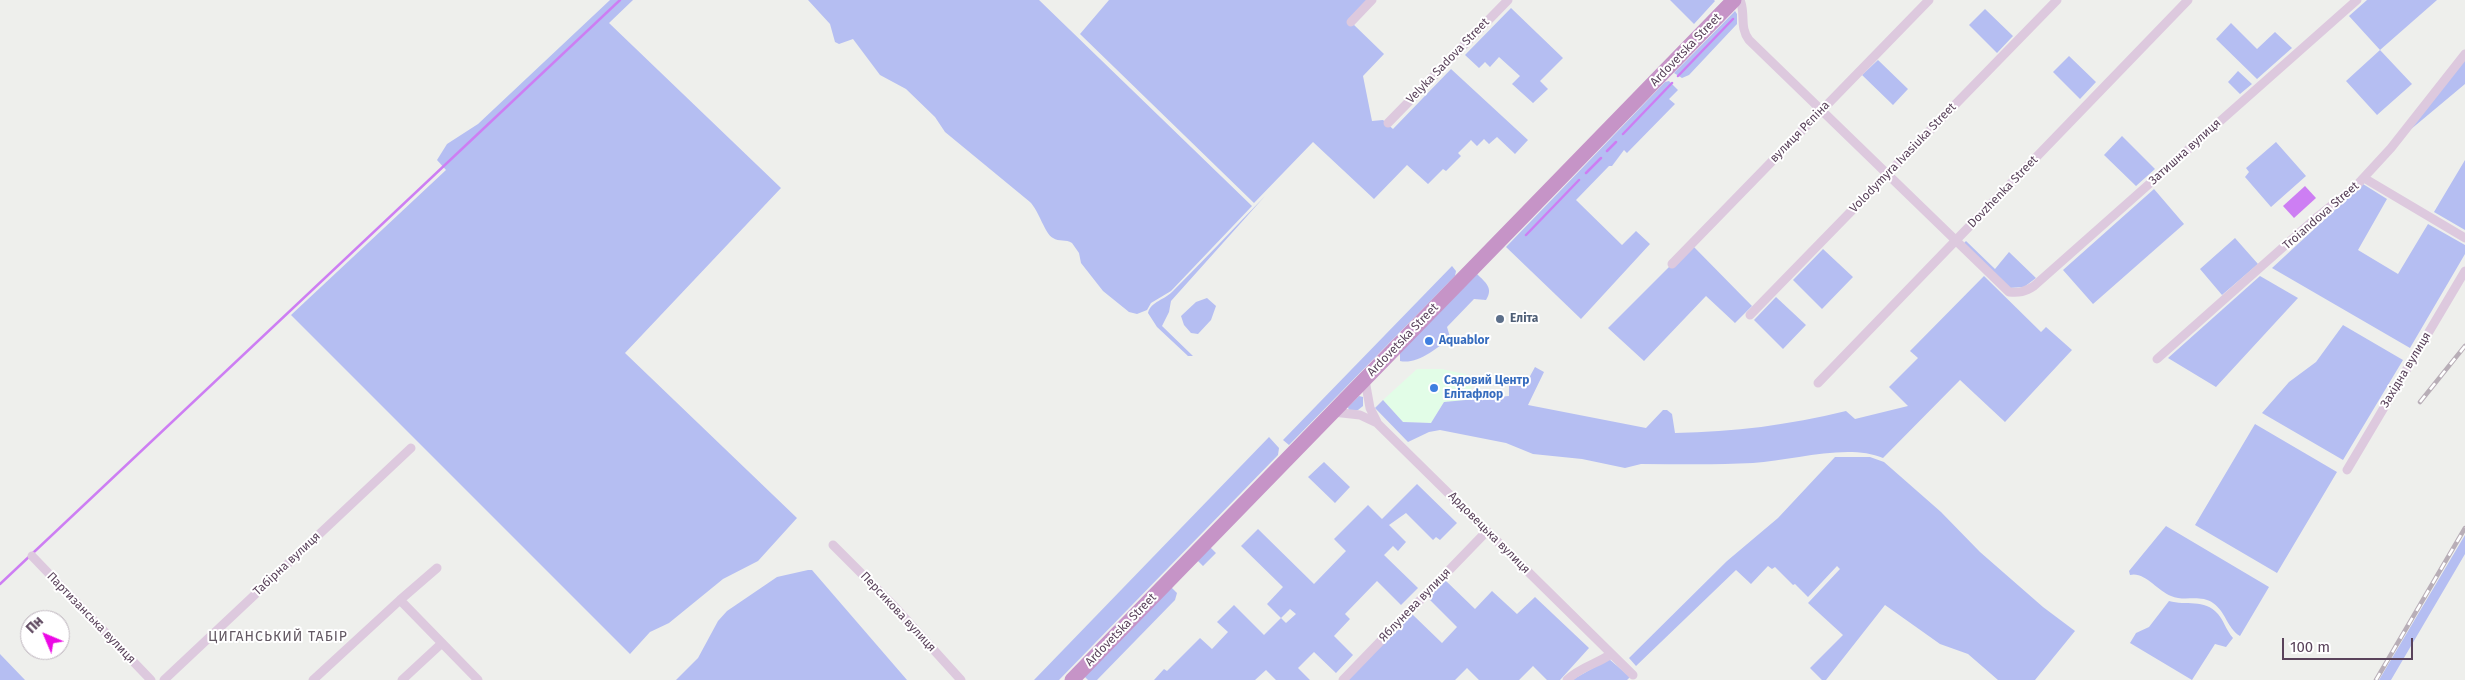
<!DOCTYPE html>
<meta charset="utf-8">
<style>
body{margin:0}
#map{position:relative;width:2465px;height:680px;overflow:hidden;background:#eeefec;font-family:"Fira Sans",sans-serif}
canvas{display:block}
.north{position:absolute;left:20px;top:610px;width:50px;height:50px;box-sizing:border-box;background:#fff;border:1px solid #bdb4bd;border-radius:50%;rotate:315deg;font-size:14px;font-weight:700;line-height:20px;text-align:center;color:#5a435b}
.north::after{content:'';display:block;margin:auto;width:18px;height:22px;background:#ec09e5;clip-path:polygon(50% 0,100% 100%,50% 72%,0 100%)}
.scale{position:absolute;left:2282px;top:638px;width:131px;height:22px;box-sizing:border-box;border:2px solid #5a435b;border-top:0;padding-left:6px;font-size:15px;line-height:18px;white-space:nowrap;color:#5a435b;-webkit-text-stroke:4px #fff;paint-order:stroke}
</style>
<div id="map">
<canvas width="2465" height="680"></canvas>
<div class="north">Пн</div>
<div class="scale">100 m</div>
</div>
<script>
const context = document.querySelector('canvas').getContext('2d');
context.lineJoin = 'round';
function fill(path, color) { context.fillStyle = color; context.fill(path, 'evenodd'); }
function trace(path, color, width, dash) { context.strokeStyle = color; context.lineWidth = width; context.lineCap = dash ? 'butt' : 'round'; context.setLineDash(dash || []); context.stroke(path); }
function drawText(font, color, halo, rows, align = 'center') {
  context.font = font + ' "Fira Sans",sans-serif'; context.lineWidth = 4; context.setLineDash([]); context.textBaseline = 'middle'; context.strokeStyle = halo; context.fillStyle = color; for (const [text, x, y, turn = 0] of rows) {
    context.save(); context.translate(x, y); context.rotate((+turn || 0) * Math.PI / 180); context.textAlign = isNaN(turn) ? turn : align; if (halo) context.strokeText(text, 0, 0); context.fillText(text, 0, 0); context.restore();
  }
}
fill(new Path2D(`
 M 1417,369 L 1442,369 L 1473,376 L 1470,400 L 1444,402 L 1431,423 L 1403,422 L 1383,400 Z`), '#e2fde7');
fill(new Path2D(`
 M 610,0 L 633,0 L 609,23 L 781,188 L 625,353 L 797,518 L 758,561 L 723,579 L 669,623 L 650,632 L 630,654 L 291,315 L 446,170 L 437,160 L 447,144 L 478,124 Z
 M 808,0 L 1039,0 L 1252,206 L 1171,291 L 1151,303 L 1147,310 L 1137,314 L 1129,312 L 1103,291 L 1081,263 L 1079,253 L 1072,243 C 1066,239 1059,242 1053,238 C 1045,234 1039,211 1030,202 L 945,132 L 935,117 L 906,89 L 880,75 L 853,39 L 839,44 L 835,42 L 830,24 Z
 M 1109,0 L 1367,0 L 1351,22 L 1384,54 L 1363,76 L 1372,121 L 1383,120 L 1393,129 L 1451,69 L 1528,140 L 1515,154 L 1497,137 L 1489,144 L 1484,139 L 1477,146 L 1471,140 L 1458,153 L 1461,156 L 1446,171 L 1443,169 L 1428,184 L 1407,165 L 1374,199 L 1313,142 L 1254,203 L 1080,34 Z
 M 1670,0 L 1714,0 L 1715,1 L 1694,24 Z
 M 2367,0 L 2437,0 L 2380,50 L 2412,84 L 2377,115 L 2346,81 L 2380,50 L 2349,16 Z
 M 1511,8 L 1563,58 L 1540,81 L 1548,89 L 1533,103 L 1512,84 L 1520,76 L 1499,57 L 1490,67 L 1485,62 L 1479,68 L 1465,55 Z
 M 1985,9 L 2013,36 L 1997,53 L 1969,25 Z
 M 1735,11 L 1737,14 L 1737,24 L 1689,75 L 1682,78 L 1674,73 Z
 M 2231,23 L 2257,49 L 2275,32 L 2292,48 L 2257,79 L 2216,39 Z
 M 2069,56 L 2096,82 L 2080,99 L 2053,72 Z
 M 1878,60 L 1908,89 L 1893,105 L 1862,75 Z
 M 2465,60 L 2465,84 L 2410,130 Z
 M 2238,71 L 2252,84 L 2240,94 L 2228,82 Z
 M 1669,81 L 1678,90 L 1669,99 L 1675,104 L 1627,153 L 1624,150 L 1612,166 L 1609,166 L 1576,200 L 1622,245 L 1636,231 L 1650,244 L 1581,319 L 1506,247 L 1665,82 Z
 M 2122,136 L 2155,169 L 2136,186 L 2104,155 Z
 M 2276,142 L 2306,176 L 2271,207 L 2245,177 L 2249,172 L 2246,168 Z
 M 2465,160 L 2465,230 L 2434,212 Z
 M 2363,184 L 2387,199 L 2358,250 L 2398,274 L 2428,224 L 2465,245 L 2465,254 L 2410,348 L 2272,268 Z
 M 2154,189 L 2184,224 L 2093,304 L 2063,270 Z
 M 1265,196 L 1171,301 L 1169,312 L 1162,326 L 1193,356 L 1188,356 L 1157,327 L 1148,313 C 1151,301 1165,300 1173,291 C 1204,260 1234,228 1265,196 Z
 M 2235,238 L 2258,264 L 2222,295 L 2200,269 Z
 M 1966,241 L 1995,269 L 2009,252 L 2036,278 L 2024,287 L 2009,288 L 1963,244 Z
 M 1693,246 L 1752,306 L 1735,323 L 1706,296 L 1644,361 L 1608,328 L 1672,264 Z
 M 1823,249 L 1853,277 L 1822,309 L 1793,280 Z
 M 1452,266 L 1456,271 L 1455,276 L 1289,445 L 1283,440 Z
 M 1477,274 C 1485,282 1494,288 1486,300 L 1474,299 L 1447,327 L 1450,337 C 1439,348 1416,365 1400,361 L 1400,352 Z
 M 1984,276 L 2041,332 L 2046,327 L 2072,350 L 2005,422 L 1960,380 L 1883,458 C 1847,443 1792,461 1753,463 C 1716,465 1678,464 1641,464 L 1625,468 L 1582,459 L 1533,454 L 1506,443 L 1440,430 L 1429,432 L 1408,442 L 1375,408 L 1383,400 L 1403,422 L 1431,423 L 1444,402 L 1509,396 L 1509,383 L 1521,384 L 1529,378 L 1535,367 L 1544,372 L 1528,405 L 1646,428 L 1663,410 L 1667,410 L 1672,414 L 1675,433 C 1735,432 1788,425 1846,411 L 1855,419 L 1908,406 L 1889,387 L 1918,358 L 1910,351 Z
 M 2260,276 L 2298,298 L 2216,387 L 2168,358 Z
 M 1776,297 L 1806,325 L 1783,349 L 1754,320 Z
 M 1207,298 L 1216,306 L 1211,320 L 1198,334 L 1191,333 L 1184,325 L 1181,316 L 1196,302 Z
 M 2343,325 L 2403,360 L 2343,460 L 2262,413 L 2289,382 L 2316,362 Z
 M 1359,396 L 1363,397 L 1363,406 L 1358,410 L 1349,411 L 1348,407 Z
 M 2255,424 L 2337,472 L 2277,573 L 2195,525 Z
 M 1269,437 L 1279,448 L 1278,455 L 1059,680 L 1034,680 Z
 M 1835,457 L 1870,457 L 1884,462 L 1941,512 L 1980,552 L 2043,607 L 2075,631 L 2035,680 L 1998,680 L 1968,654 L 1940,644 L 1885,605 L 1826,680 L 1822,680 L 1810,668 L 1843,635 L 1808,603 L 1840,569 L 1837,566 L 1808,597 L 1795,584 L 1793,585 L 1775,567 L 1772,569 L 1768,566 L 1751,584 L 1736,570 L 1636,666 L 1629,658 L 1727,561 L 1778,518 Z
 M 1324,462 L 1350,487 L 1335,503 L 1308,477 Z
 M 1417,484 L 1457,523 L 1440,540 L 1436,537 L 1433,540 L 1406,513 L 1389,525 L 1406,542 L 1398,551 L 1393,546 L 1384,555 L 1418,588 L 1401,605 L 1377,581 L 1345,614 L 1350,619 L 1334,636 L 1353,655 L 1336,673 L 1314,652 L 1298,668 L 1310,680 L 1276,680 L 1266,670 L 1255,680 L 1154,680 L 1164,669 L 1167,671 L 1200,638 L 1212,649 L 1228,632 L 1217,622 L 1234,605 L 1264,635 L 1281,618 L 1267,604 L 1283,587 L 1241,546 L 1258,529 L 1314,584 L 1346,551 L 1334,539 L 1368,505 L 1382,519 ZM 1290,609 L 1296,614 L 1286,623 L 1281,618 Z
 M 2166,526 L 2269,587 L 2240,636 C 2227,628 2226,612 2213,603 C 2200,594 2184,602 2171,596 C 2158,591 2144,571 2130,575 L 2129,571 Z
 M 2465,535 L 2465,554 L 2391,680 L 2379,680 Z
 M 1210,547 L 1216,553 L 1203,566 L 1197,560 Z
 M 808,570 L 812,570 L 907,680 L 676,680 L 698,658 L 718,621 L 727,611 L 777,577 Z
 M 1445,580 L 1475,609 L 1492,591 L 1517,614 L 1535,597 L 1589,648 L 1560,680 L 1547,680 L 1533,666 L 1519,680 L 1479,680 L 1467,668 L 1455,680 L 1348,680 L 1412,614 L 1442,643 L 1457,627 L 1428,598 Z
 M 1171,587 L 1177,593 L 1175,600 L 1097,680 L 1088,680 L 1084,676 Z
 M 2169,601 C 2186,606 2204,598 2218,614 C 2224,621 2226,630 2233,638 L 2226,647 L 2215,644 L 2192,680 L 2130,643 L 2136,633 L 2149,627 Z
 M 0,654 L 25,680 L 0,680 Z
 M 1609,659 L 1630,677 L 1627,680 L 1572,680 Z`), '#b5bef2');
fill(new Path2D(`
 M 2305,186 L 2316,198 L 2294,218 L 2283,206 Z`), '#cd7ef3');
trace(new Path2D(`
 M 1678,76 L 1733,19
 M 1623,134 L 1672,83
 M 1607,151 L 1616,142
 M 1586,173 L 1601,158
 M 1526,235 L 1579,180
 M 0,584 L 620,0`), '#cd7ef3', 2.5);
trace(new Path2D(`
 M 1740,0 C 1746,14 1739,27 1749,40 L 2009,292 C 2019,293 2025,292 2034,286 L 2357,0
 M 1351,22 L 1372,0
 M 1388,123 L 1508,0
 M 2364,178 L 2465,238
 M 1672,264 L 1929,0
 M 1750,315 L 2057,0
 M 2157,359 L 2316,218 L 2356,186 L 2391,148 L 2465,54
 M 1365,380 L 1370,408 L 1377,422
 M 1818,383 L 2188,0
 M 1333,412 L 1360,415 L 1377,423 L 1633,675
 M 2347,470 L 2465,271
 M 833,545 L 894,606 L 961,680
 M 32,556 L 151,680
 M 400,600 L 437,568
 M 164,680 L 411,448
 M 313,680 L 400,600 L 478,680
 M 402,680 L 442,643
 M 1343,680 L 1487,531
 M 1567,680 C 1580,667 1597,664 1611,654`), '#ddc9de', 9);
trace(new Path2D(`
 M 1072,680 L 1734,0`), '#c694c7', 15);
const rail = new Path2D(`
 M 2420,402 L 2465,346
 M 2376,680 L 2465,528`);
trace(rail, '#b8aeb7', 4.5);
trace(rail, '#fff', 2.5, [8]);
for (const [x, y, r, color] of [
 [1500,319,5,"#5c6f8a"],
 [1429,341,5,"#3f7fe0"],
 [1434,388,5,"#3f7fe0"]
]) { const dot = new Path2D(); dot.arc(x, y, r, 0, 2 * Math.PI); context.fillStyle = color; context.fill(dot); trace(dot, '#fff', 2); }
drawText('12px', '#5a435b', '#fff', [
 ["Ardovetska Street",1686,50,-46],
 ["Velyka Sadova Street",1448,61,-46],
 ["вулиця Рєпіна",1800,132,-46],
 ["Затишна вулиця",2185,152,-42],
 ["Volodymyra Ivasiuka Street",1903,158,-46],
 ["Dovzhenka Street",2003,192,-46],
 ["Troiandova Street",2321,216,-41],
 ["Ardovetska Street",1403,340,-46],
 ["Західна вулиця",2406,370,-59],
 ["Ардовецька вулиця",1489,533,45],
 ["Табірна вулиця",287,564,-43],
 ["Яблунева вулиця",1415,605,-46],
 ["Персикова вулиця",898,612,47],
 ["Партизанська вулиця",91,618,46],
 ["Ardovetska Street",1121,630,-46]
]);
drawText('bold 12px', '#4e5e75', '#fff', [
 ["Еліта",1510,319]
], 'left');
drawText('bold 12px', '#366cbe', '#fff', [
 ["Aquablor",1439,341],
 ["Садовий Центр",1444,381],
 ["Елітафлор",1444,395]
], 'left');
context.letterSpacing = '1px';
drawText('14px', '#625862', '#fff', [
 ["ЦИГАНСЬКИЙ ТАБІР",278,637]
]);
context.letterSpacing = '0px';
</script>
